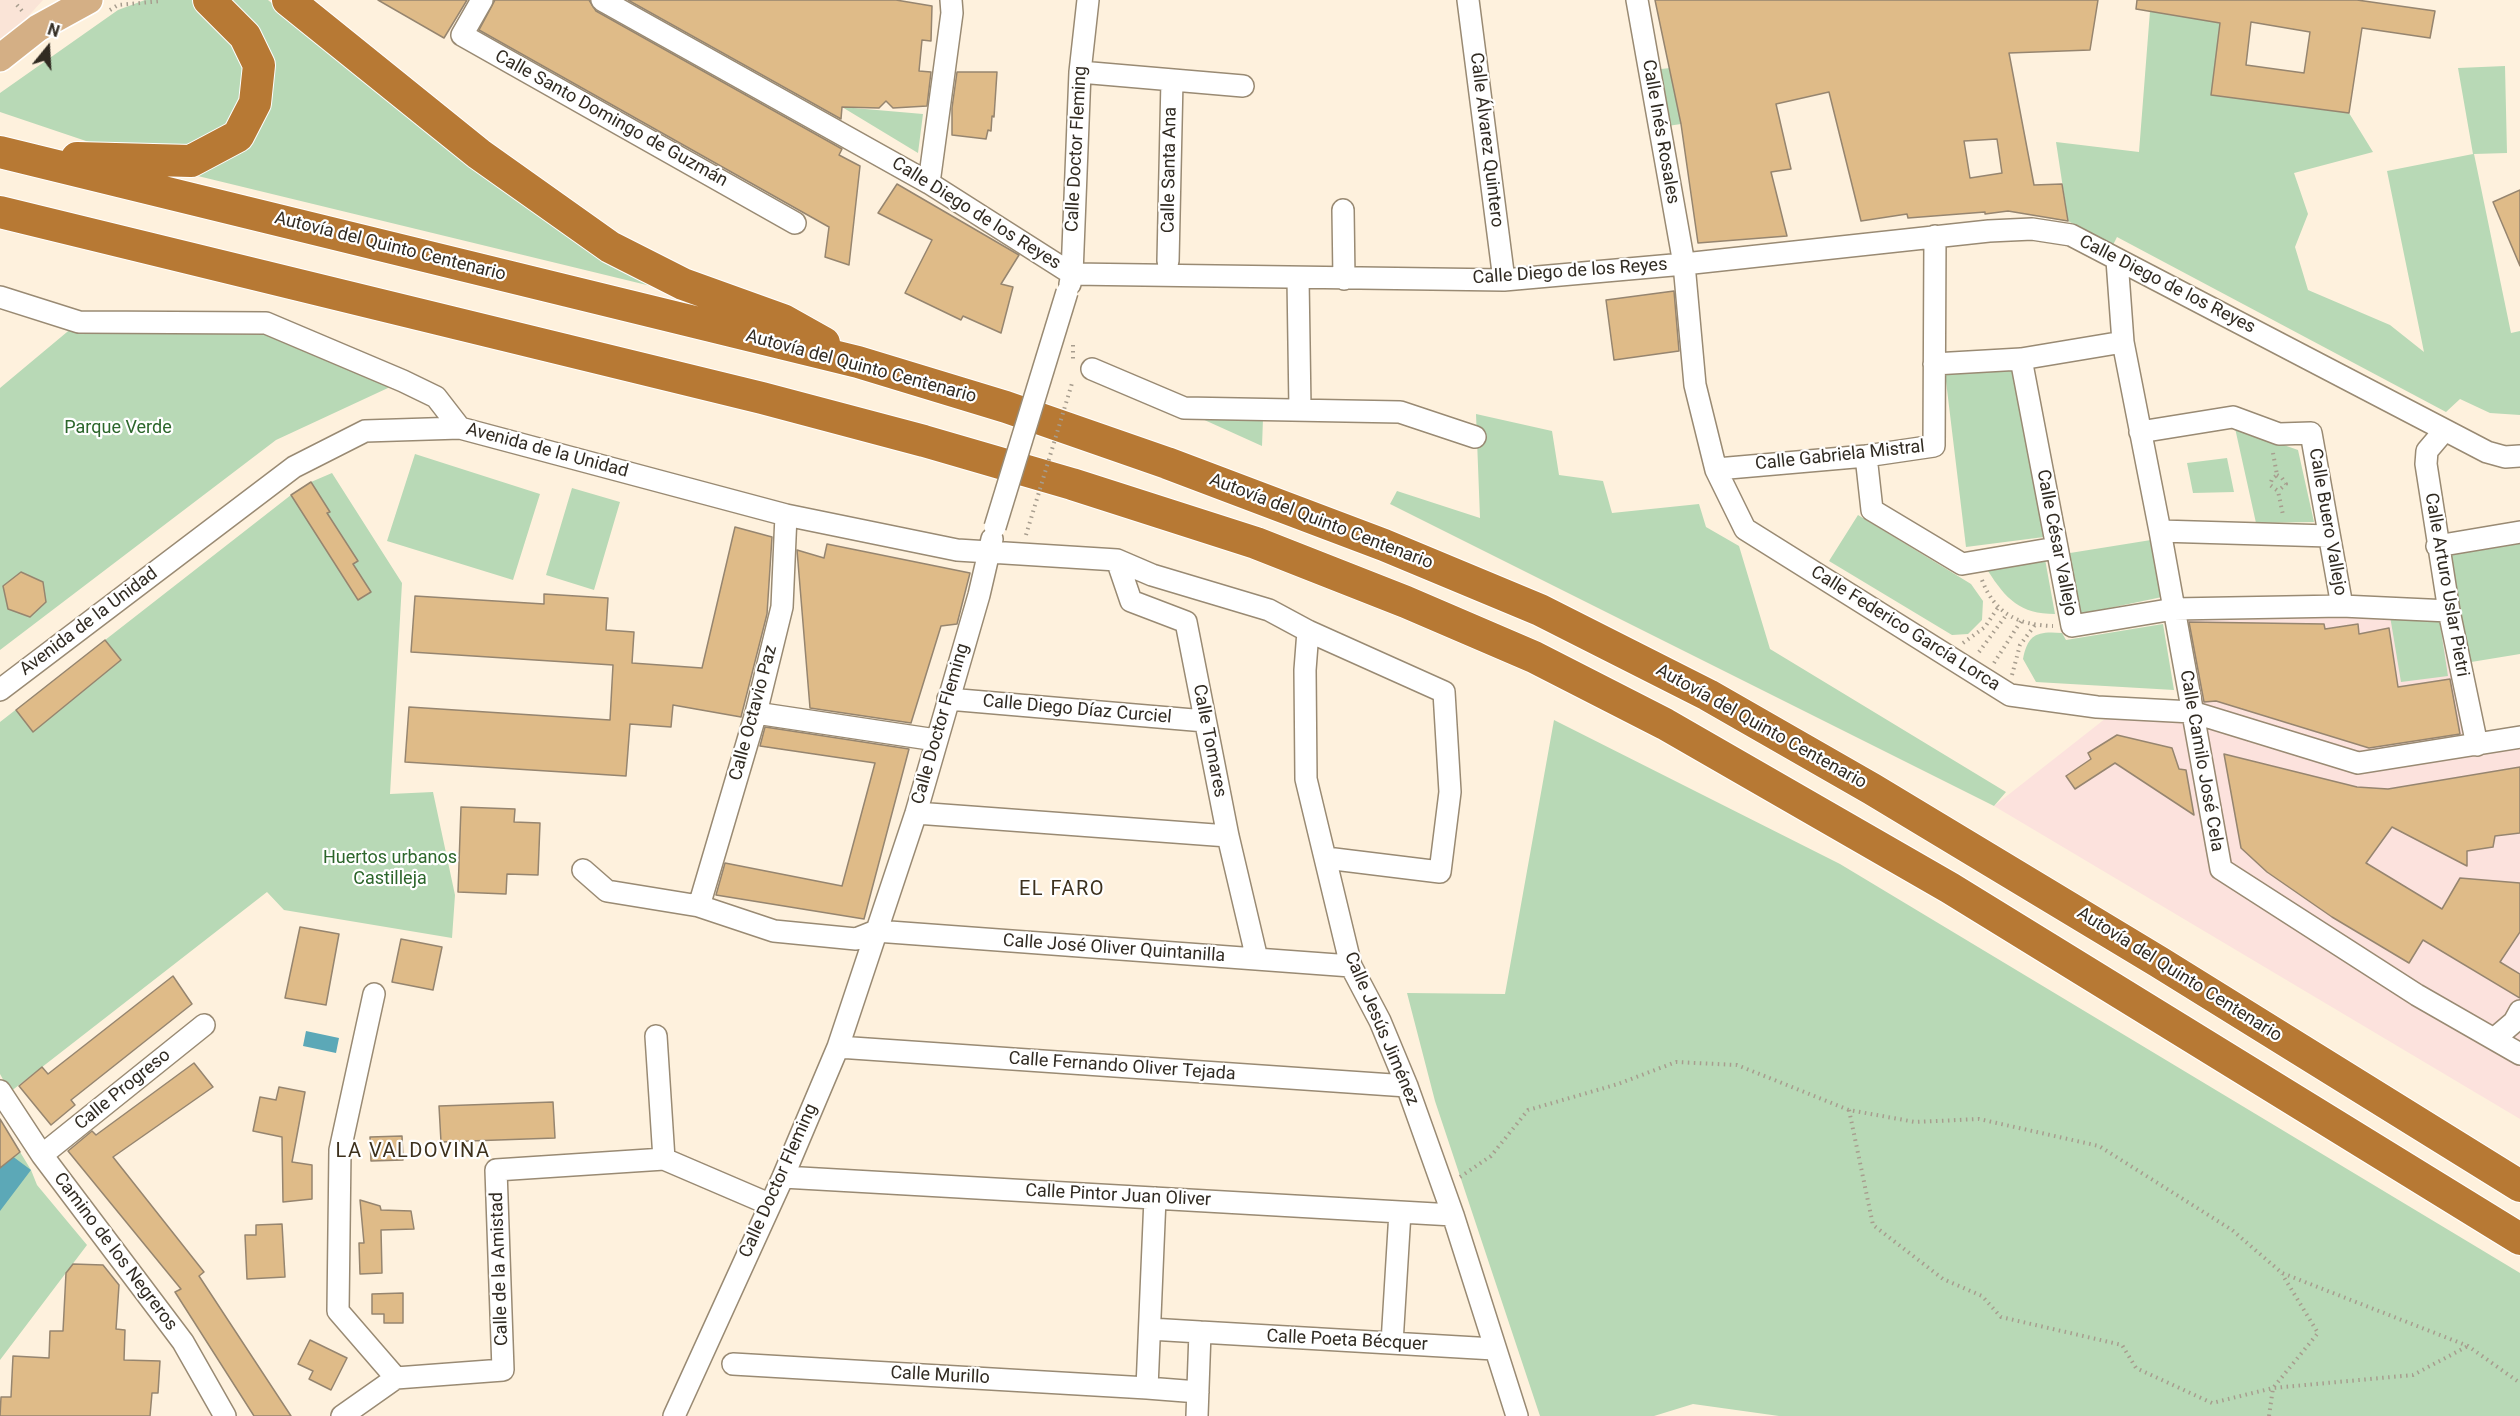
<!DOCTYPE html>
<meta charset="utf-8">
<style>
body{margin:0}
#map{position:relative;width:2520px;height:1416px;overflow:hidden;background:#fef1dd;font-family:Roboto,sans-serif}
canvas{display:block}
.north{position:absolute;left:18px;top:18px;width:60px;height:60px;-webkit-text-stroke:4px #fff;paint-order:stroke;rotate:18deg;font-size:16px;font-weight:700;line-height:24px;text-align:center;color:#312b22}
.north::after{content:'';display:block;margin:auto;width:21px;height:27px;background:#312b22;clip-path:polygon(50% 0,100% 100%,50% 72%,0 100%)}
</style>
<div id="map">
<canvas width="2520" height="1416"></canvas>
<div class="north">N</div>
</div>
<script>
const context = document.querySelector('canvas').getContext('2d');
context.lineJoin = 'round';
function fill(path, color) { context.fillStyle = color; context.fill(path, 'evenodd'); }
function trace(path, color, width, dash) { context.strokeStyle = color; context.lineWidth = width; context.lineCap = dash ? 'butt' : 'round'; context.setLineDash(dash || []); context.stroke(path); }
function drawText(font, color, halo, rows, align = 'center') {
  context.font = font + ' Roboto,sans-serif'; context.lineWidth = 4.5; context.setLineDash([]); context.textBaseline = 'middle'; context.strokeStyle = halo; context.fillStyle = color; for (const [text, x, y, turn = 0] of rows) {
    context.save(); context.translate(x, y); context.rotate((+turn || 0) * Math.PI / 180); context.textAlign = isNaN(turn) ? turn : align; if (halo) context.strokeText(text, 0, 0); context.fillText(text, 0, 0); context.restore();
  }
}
fill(new Path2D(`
 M 0,0 L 43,0 L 22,23 L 0,39 Z`), '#fae4d7');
fill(new Path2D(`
 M 2449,608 L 2477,742 L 2520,736 L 2520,1119 L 1994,806 L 2115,711 L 2195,713 L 2174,609 Z`), '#fce2dd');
fill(new Path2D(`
 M 145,0 L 268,0 L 448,148 L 688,295 L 169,169 L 0,112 L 0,93 L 118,10 Z
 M 2150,11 L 2220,23 L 2212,95 L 2349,113 L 2373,152 L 2294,173 L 2308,214 L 2295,247 L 2308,290 L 2390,325 L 2424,352 L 2387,171 L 2473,154 L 2458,68 L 2505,66 L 2507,153 L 2474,154 L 2511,333 L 2520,331 L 2520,415 L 2490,413 L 2460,399 L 2446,412 L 2117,237 L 2113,245 L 2068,221 L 2056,142 L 2139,152 Z
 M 1670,68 L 1681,124 L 1654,128 L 1643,71 Z
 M 842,107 L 923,114 L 918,153 Z
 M 79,322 L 266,323 L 403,381 L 276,440 L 0,650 L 0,388 Z
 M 2010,370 L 2014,371 L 2044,537 L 1966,547 L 1945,373 Z
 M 1476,414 L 1552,431 L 1559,475 L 1603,481 L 1612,513 L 1699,504 L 1706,527 L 1739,546 L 1770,649 L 2006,792 L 1994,806 L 1390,504 L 1397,491 L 1480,518 Z
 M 1200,418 L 1263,419 L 1262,446 Z
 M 2235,428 L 2298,450 L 2314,522 L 2256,523 Z
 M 415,454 L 540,494 L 513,580 L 387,541 Z
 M 2227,458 L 2234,492 L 2193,493 L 2187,463 Z
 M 332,473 L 402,583 L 390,794 L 433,792 L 455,895 L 452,938 L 284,910 L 267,892 L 10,1092 L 0,1074 L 0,722 L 291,495 L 311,482 Z
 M 572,488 L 620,502 L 594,590 L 546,575 Z
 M 1858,515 L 1971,584 L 1983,601 L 1982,620 L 1968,634 L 1952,635 L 1829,561 Z
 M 2520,532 L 2520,654 L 2459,664 L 2439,546 Z
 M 2151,540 L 2162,597 L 2081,614 L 2070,553 Z
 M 2045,559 L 2055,614 C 2020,614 2006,599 1988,571 Z
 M 2390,616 L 2439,617 L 2448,676 L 2401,682 Z
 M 2163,624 L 2174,690 L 2036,682 L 2023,659 C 2028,634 2037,631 2062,633 L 2066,640 Z
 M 1554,720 L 1840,864 L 2520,1273 L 2520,1416 L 1779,1416 L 1693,1404 L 1654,1416 L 1540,1416 L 1435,1101 L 1407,993 L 1505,994 Z
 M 0,1119 L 31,1170 L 37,1185 L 87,1245 L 0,1360 Z`), '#b8d9b6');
fill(new Path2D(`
 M 306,1031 L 339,1038 L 336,1053 L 303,1046 Z
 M 0,1147 L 31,1170 L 0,1211 Z`), '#5ca8b7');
const building = new Path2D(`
 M 378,0 L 467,0 L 444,38 Z
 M 495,0 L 589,0 L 596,11 L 842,149 L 839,155 L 860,166 L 849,265 L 825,257 L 829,227 L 479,30 Z
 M 628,0 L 896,0 L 932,6 L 931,41 L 922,40 L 919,71 L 931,72 L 927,106 L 893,108 L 886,101 L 879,108 L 842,107 L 841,119 Z
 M 1655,0 L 2098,0 L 2090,50 L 2009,53 L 2034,185 L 2062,184 L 2068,221 L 2008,211 L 1985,214 L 1985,212 L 1908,218 L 1907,214 L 1861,221 L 1829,92 L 1776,104 L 1791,169 L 1771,172 L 1787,236 L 1698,243 L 1681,124 ZM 1997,139 L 2002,173 L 1970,178 L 1964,141 Z
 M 2137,0 L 2357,0 L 2435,11 L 2430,38 L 2362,28 L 2349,113 L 2211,95 L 2220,23 L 2136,9 ZM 2251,22 L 2310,32 L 2304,73 L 2246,65 Z
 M 957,72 L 997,72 L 994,117 L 992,116 L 991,131 L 988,130 L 986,139 L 952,135 L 952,108 Z
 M 897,184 L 1019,255 L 1001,284 L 1013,287 L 1001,333 L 963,316 L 961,320 L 905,293 L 932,240 L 878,213 Z
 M 2520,190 L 2520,266 L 2493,202 Z
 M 1674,291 L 1679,351 L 1614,360 L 1606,300 Z
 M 311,482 L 330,512 L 327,513 L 358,561 L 353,564 L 371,592 L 358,600 L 291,495 Z
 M 735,527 L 772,537 L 767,614 L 741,717 L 673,705 L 671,727 L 630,724 L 626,776 L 405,762 L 409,707 L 610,720 L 613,665 L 411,652 L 415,596 L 544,604 L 544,594 L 608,598 L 606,630 L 634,632 L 632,663 L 702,668 Z
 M 827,544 L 970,573 L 957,624 L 941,626 L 911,723 L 810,708 L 797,550 L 824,558 Z
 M 21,572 L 43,582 L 46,602 L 30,617 L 8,609 L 3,586 Z
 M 2189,622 L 2324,624 L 2325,629 L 2358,624 L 2359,634 L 2389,628 L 2398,687 L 2450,679 L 2460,734 L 2369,748 L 2216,701 L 2204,702 Z
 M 105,640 L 121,660 L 33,732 L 16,710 Z
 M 765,727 L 909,749 L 864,919 L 716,895 L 725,863 L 842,886 L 875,763 L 760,746 Z
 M 2117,735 L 2172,748 L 2179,769 L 2186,770 L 2194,815 L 2115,763 L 2075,789 L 2066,776 L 2091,759 L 2088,753 Z
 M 2224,754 L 2357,787 L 2388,789 L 2520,767 L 2520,833 L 2495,836 L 2493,847 L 2467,851 L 2467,866 L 2392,827 L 2366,863 L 2442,909 L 2460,878 L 2520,883 L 2520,932 L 2500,962 L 2520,974 L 2520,998 L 2423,940 L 2409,963 L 2332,917 L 2267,872 L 2241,848 Z
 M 461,807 L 515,809 L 514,822 L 540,823 L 538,875 L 507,874 L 506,894 L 458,892 Z
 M 300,927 L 339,934 L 326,1005 L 285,998 Z
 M 401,939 L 442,947 L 433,990 L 392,982 Z
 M 173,976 L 192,1004 L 71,1100 L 75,1105 L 51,1125 L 19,1086 L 42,1067 L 48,1074 Z
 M 194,1063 L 213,1087 L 113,1157 L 204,1272 L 199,1276 L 291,1416 L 254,1416 L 175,1292 L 181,1289 L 68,1151 L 92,1131 L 96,1135 Z
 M 279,1087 L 305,1092 L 292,1162 L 312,1165 L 312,1199 L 283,1202 L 282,1137 L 253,1131 L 260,1097 L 276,1100 Z
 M 553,1102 L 555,1138 L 441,1142 L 439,1106 Z
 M 0,1119 L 20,1152 L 0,1168 Z
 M 402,1136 L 403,1160 L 371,1161 L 370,1137 Z
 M 360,1200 L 380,1206 L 381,1210 L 411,1211 L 414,1229 L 381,1230 L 382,1273 L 360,1274 L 359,1243 L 364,1243 Z
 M 282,1224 L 285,1277 L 247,1279 L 245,1235 L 256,1235 L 256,1225 Z
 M 73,1264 L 103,1265 L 119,1285 L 116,1329 L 125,1330 L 124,1360 L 160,1361 L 158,1393 L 152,1393 L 150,1416 L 0,1416 L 1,1397 L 11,1397 L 13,1356 L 49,1358 L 50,1331 L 63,1331 L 66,1273 Z
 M 403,1293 L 403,1323 L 384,1323 L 384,1314 L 372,1314 L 372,1294 Z
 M 310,1340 L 347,1358 L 331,1390 L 309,1379 L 313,1371 L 298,1364 Z`);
fill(building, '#dfbb88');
trace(building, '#96856f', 1.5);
const minor = new Path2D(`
 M 482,0 L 462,35 L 795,223
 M 602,0 L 929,183 L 1072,274 L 1504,280 L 1684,264 L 1989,231 L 2032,229 L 2071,235 L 2487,452 L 2505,457 L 2520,456
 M 1468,0 L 1504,280
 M 1637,0 L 1684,264 L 1695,385 L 1716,470 L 1745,529 L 2010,695 L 2097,707 L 2192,712 L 2358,763 L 2520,737
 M 1080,72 L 1243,86
 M 929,183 L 952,13 L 951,0
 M 1343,210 L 1344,279
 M 2117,260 L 2123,342 L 2160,531 L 2221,869 L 2417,995 L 2520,1054
 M 1168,261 L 1172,80
 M 1298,278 L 1300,409
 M 1070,284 L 1072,274 L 1080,72 L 1088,0
 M 0,297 L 79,322 L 266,323 L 403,381 L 436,397 L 460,428
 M 2021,359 L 2072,626 L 2174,609 L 2342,606 L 2449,611
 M 1934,364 L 2021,359 L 2123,342
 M 1092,369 L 1184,408 L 1400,412 L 1475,437
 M 2444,431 L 2427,451 L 2426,464 L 2449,611 L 2477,745
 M 2140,432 L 2233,417 L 2279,434 L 2311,433 L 2342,606
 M 1866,456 L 1872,510 L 1962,564 L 2056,548
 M 1717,469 L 1866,456 L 1934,446 L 1935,236
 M 2160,531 L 2329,536
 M 2437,546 L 2520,532
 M 1117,560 L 1131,601 L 1186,622 L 1228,836 L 1257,959
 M 1308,631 L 1305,670 L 1306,779 L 1351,966 L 1380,1021 L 1407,1086 L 1453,1215 L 1517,1416
 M 0,690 L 294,467 L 365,431 L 460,428 L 786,515 L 957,550 L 1117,560 L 1152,575 L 1269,610 L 1308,631 L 1444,692 L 1450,792 L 1440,872 L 1326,858
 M 948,699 L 1205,721
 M 756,713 L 936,740
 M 916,813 L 1228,836
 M 583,870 L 607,891 L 699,906 L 774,931 L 856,939 L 876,931 L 1351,966
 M 699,906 L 756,713 L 782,607 L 786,515
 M 374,994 L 340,1150 L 338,1311 L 396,1378
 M 656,1036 L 664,1159
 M 2494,1039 L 2514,1022 L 2520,1011
 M 838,1047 L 1407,1086
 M 0,1091 L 42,1155 L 183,1342 L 225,1416
 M 42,1155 L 204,1025
 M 783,1177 L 1453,1215
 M 1155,1198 L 1147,1388 L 1198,1392
 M 1150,1329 L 1200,1332 L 1197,1416
 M 1200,1332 L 1494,1349
 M 1392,1343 L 1400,1212
 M 733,1364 L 1147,1388
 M 342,1416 L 396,1378 L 503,1370 L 496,1170 L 664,1159 L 769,1204
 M 674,1416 L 783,1177 L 838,1047 L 916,813 L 979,595 L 992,539`);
const major = new Path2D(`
 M 0,58 L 38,28 L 89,0`);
const highway = new Path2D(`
 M 288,0 L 479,154 L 610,247 L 683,284 L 783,320 L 824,343
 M 0,152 L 858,362 L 1006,407 L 1167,463 L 1384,545 L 1540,610 L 1708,695 L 1872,789 L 2159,962 L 2520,1186
 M 77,158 L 191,161 L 238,136 L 255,103 L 259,65 L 245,36 L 209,0
 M 0,212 L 762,398 L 924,441 L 1072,484 L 1256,543 L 1406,602 L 1534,657 L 1665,724 L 1950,888 L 2520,1239`);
trace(minor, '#998a73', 24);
trace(major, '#fff', 30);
trace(highway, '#fff', 34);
trace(new Path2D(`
 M 17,5 L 23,12
 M 110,10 L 118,5 L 162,1
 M 1073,345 L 1073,362
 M 2273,453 L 2277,475 L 2272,479 L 2270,485 L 2278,491 L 2283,515
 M 2277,475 L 2282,478 L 2286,484 L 2278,491
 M 1982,580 C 1995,614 2018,625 2053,626
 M 1963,643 L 1985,627 L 1999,606
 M 1979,652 L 2007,614
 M 1994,663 L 2021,621
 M 2012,675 L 2020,645 L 2035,625
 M 1849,1110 L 1873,1225 L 1943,1279 L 1982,1296 L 2001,1317 L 2122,1345 L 2136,1368 L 2212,1403 L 2273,1388 L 2413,1375 L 2468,1346
 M 1460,1177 L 1491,1156 L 1528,1110 L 1618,1084 L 1676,1062 L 1737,1065 L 1849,1110 L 1915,1122 L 1979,1119 L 2099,1146 L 2232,1230 L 2282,1273 L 2468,1346 L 2520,1383
 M 2269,1416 L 2273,1388 L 2318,1333 L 2282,1274`), '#a79d8e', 4, [1.5, 4.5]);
trace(minor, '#fff', 21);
trace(major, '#d4af85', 27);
trace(highway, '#b77934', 32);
const minorBridge = new Path2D(`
 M 995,527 L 1067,292`);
trace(minorBridge, '#998a73', 24, []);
trace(new Path2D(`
 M 1026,535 L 1073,380`), '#a79d8e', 4, [1.5, 4.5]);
trace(minorBridge, '#fff', 21);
drawText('18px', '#312b22', '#fff', [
 ["Calle Santo Domingo de Guzmán",611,119,29],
 ["Calle Inés Rosales",1660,132,80],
 ["Calle Álvarez Quintero",1486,140,83],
 ["Calle Doctor Fleming",1077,149,-87],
 ["Calle Santa Ana",1170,170,-89],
 ["Calle Diego de los Reyes",976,214,32],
 ["Autovía del Quinto Centenario",390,247,14],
 ["Calle Diego de los Reyes",1570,272,-4],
 ["Calle Diego de los Reyes",2167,285,27],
 ["Autovía del Quinto Centenario",861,367,15],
 ["Avenida de la Unidad",547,451,15],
 ["Calle Gabriela Mistral",1840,456,-6],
 ["Autovía del Quinto Centenario",1321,522,21],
 ["Calle Buero Vallejo",2327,522,80],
 ["Calle César Vallejo",2056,543,79],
 ["Calle Arturo Uslar Pietri",2446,585,80],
 ["Avenida de la Unidad",89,622,-37],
 ["Calle Federico García Lorca",1905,629,32],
 ["Calle Diego Díaz Curciel",1077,710,5],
 ["Calle Octavio Paz",754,713,-75],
 ["Calle Doctor Fleming",941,724,-74],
 ["Autovía del Quinto Centenario",1761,727,29],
 ["Calle Tomares",1209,741,79],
 ["Calle Camilo José Cela",2201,761,80],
 ["Calle José Oliver Quintanilla",1114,949,4],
 ["Autovía del Quinto Centenario",2179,975,32],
 ["Calle Jesús Jiménez",1381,1029,67],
 ["Calle Fernando Oliver Tejada",1122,1067,4],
 ["Calle Progreso",123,1090,-39],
 ["Calle Doctor Fleming",779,1181,-66],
 ["Calle Pintor Juan Oliver",1118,1196,3],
 ["Camino de los Negreros",115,1252,53],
 ["Calle de la Amistad",500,1269,-92],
 ["Calle Poeta Bécquer",1347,1341,3],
 ["Calle Murillo",940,1376,3]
]);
drawText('18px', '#2c662b', '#fff', [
 ["Parque Verde",118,428],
 ["Huertos urbanos",390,858],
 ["Castilleja",390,879]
]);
context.letterSpacing = '1.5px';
drawText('20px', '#3d311d', '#fff', [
 ["EL FARO",1062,890],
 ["LA VALDOVINA",413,1152]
]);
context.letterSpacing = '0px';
</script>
